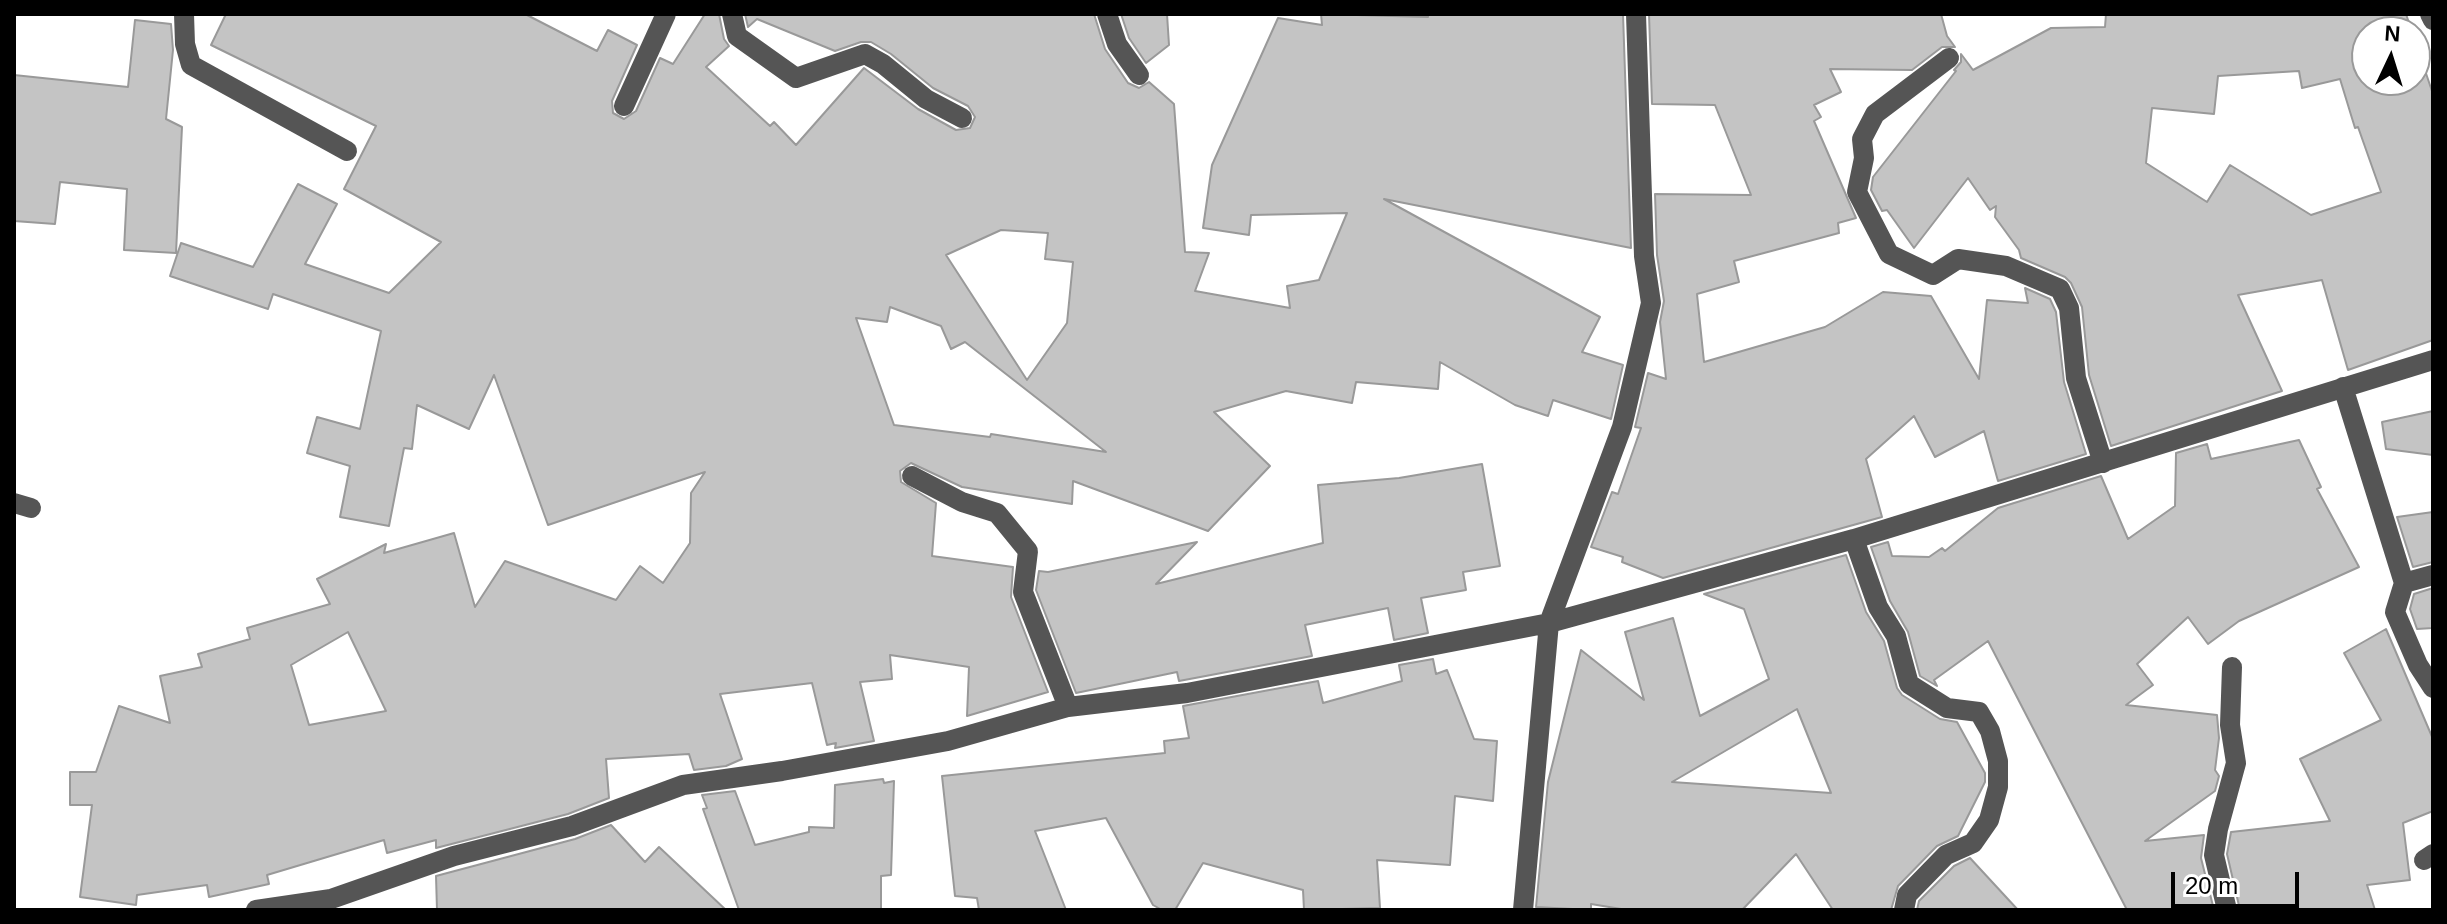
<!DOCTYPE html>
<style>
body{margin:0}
#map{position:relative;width:2447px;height:924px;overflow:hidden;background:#fff;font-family:Arial,sans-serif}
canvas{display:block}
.frame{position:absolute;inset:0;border:16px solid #000;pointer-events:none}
.north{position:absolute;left:2351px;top:16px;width:80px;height:80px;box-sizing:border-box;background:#fff;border:2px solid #999;border-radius:50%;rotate:4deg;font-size:22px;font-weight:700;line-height:32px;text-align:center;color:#000}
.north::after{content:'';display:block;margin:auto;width:28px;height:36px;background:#000;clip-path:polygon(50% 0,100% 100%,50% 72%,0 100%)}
.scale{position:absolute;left:2171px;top:872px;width:128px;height:36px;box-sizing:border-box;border:4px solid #000;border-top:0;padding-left:10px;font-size:24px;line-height:28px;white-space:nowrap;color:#000;-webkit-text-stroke:6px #fff;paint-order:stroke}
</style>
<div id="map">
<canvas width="2447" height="924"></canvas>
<div class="frame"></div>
<div class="north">N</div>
<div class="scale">20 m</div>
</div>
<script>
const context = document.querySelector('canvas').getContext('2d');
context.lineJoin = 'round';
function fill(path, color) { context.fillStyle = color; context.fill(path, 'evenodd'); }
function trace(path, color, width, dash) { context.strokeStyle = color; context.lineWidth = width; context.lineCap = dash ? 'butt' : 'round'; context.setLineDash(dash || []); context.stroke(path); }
const building = new Path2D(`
 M 226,14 L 525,14 L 597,51 L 608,30 L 637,45 L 612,101 L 613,113 L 624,119 L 636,111 L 660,58 L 673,64 L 705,14 L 719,14 L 724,39 L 729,46 L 706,67 L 770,126 L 774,122 L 796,145 L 864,68 L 918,109 L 956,130 L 970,128 L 975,117 L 968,106 L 933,88 L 891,54 L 871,42 L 861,42 L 835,51 L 757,19 L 748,27 L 745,14 L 1094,14 L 1105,49 L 1128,83 L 1139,88 L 1149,82 L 1174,104 L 1185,252 L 1209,253 L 1195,291 L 1290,308 L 1287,286 L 1319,280 L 1347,213 L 1251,215 L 1249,235 L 1203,228 L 1212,165 L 1278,18 L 1322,25 L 1321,14 L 1428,17 L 1428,14 L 1623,14 L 1631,248 L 1384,199 L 1600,317 L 1582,352 L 1623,365 L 1611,419 L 1553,400 L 1548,416 L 1515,405 L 1440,362 L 1438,389 L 1356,382 L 1352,403 L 1286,391 L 1214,412 L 1270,466 L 1208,531 L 1073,481 L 1072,504 L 962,487 L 911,463 L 900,471 L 901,482 L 936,503 L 932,556 L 1013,567 L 1011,597 L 1048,692 L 967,716 L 969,667 L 890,655 L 892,679 L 860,682 L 874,741 L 835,748 L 836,743 L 827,745 L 812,683 L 720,694 L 742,759 L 726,766 L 694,770 L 689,754 L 606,759 L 609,798 L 568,814 L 436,848 L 436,840 L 387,853 L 384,840 L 267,875 L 269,884 L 209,897 L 207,885 L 137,895 L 136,905 L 80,897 L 92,805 L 70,805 L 70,772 L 96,772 L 119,706 L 170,723 L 160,676 L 202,667 L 198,654 L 250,639 L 247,628 L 330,604 L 317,579 L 386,544 L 384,553 L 454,533 L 475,607 L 505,561 L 616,600 L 640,566 L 663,583 L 690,543 L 691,493 L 705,472 L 548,525 L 494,375 L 469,429 L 417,405 L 412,449 L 404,448 L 389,526 L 340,517 L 350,466 L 307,453 L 317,417 L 360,429 L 381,331 L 273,294 L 268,309 L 170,276 L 181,243 L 253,267 L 298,184 L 337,204 L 305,264 L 389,293 L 441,242 L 344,189 L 376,126 L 211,45 ZM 1001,230 L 1048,233 L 1045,259 L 1073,262 L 1067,323 L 1027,380 L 946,255 ZM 890,307 L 941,326 L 951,349 L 965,342 L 1106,452 L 991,434 L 990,437 L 894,425 L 856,318 L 887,322 ZM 348,632 L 386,711 L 309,725 L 291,665 Z
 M 1121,14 L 1167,14 L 1169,45 L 1146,63 L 1129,38 Z
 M 1649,14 L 1941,14 L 1947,36 L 1955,47 L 1942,47 L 1912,70 L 1830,69 L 1841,92 L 1814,105 L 1821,117 L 1814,121 L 1856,218 L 1838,223 L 1839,233 L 1734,261 L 1739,282 L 1697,294 L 1704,362 L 1825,327 L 1883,292 L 1931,296 L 1979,379 L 1987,300 L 2028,303 L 2025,288 L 2050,299 L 2056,312 L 2064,382 L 2086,454 L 1998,481 L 1984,431 L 1935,457 L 1914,416 L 1866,459 L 1882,517 L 1663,578 L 1622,562 L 1623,557 L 1591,547 L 1612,492 L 1618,494 L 1641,428 L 1635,427 L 1648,373 L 1666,379 L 1660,322 L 1664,301 L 1657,255 L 1655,194 L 1751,195 L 1715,105 L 1652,104 Z
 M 2106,14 L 2406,14 L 2412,32 L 2367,32 L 2367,80 L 2415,80 L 2415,41 L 2433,94 L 2433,340 L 2348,370 L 2322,280 L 2238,295 L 2282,391 L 2111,446 L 2089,375 L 2082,307 L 2071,283 L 2065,277 L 2021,258 L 2019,250 L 1995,217 L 1996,206 L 1990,210 L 1968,178 L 1914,248 L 1887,210 L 1882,211 L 1871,190 L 1873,177 L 1956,71 L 1954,70 L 1961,62 L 1961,54 L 1973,70 L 2051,28 L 2105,27 ZM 2299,71 L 2302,88 L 2340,79 L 2355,128 L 2358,127 L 2381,192 L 2311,215 L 2230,165 L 2207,202 L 2146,163 L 2152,108 L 2214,114 L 2218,76 Z
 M 135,20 L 171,24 L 173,50 L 166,119 L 182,127 L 176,253 L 124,250 L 127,189 L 60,182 L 55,224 L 14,221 L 14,75 L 128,87 Z
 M 2433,411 L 2433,455 L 2386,449 L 2382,422 Z
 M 2299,440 L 2321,487 L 2317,489 L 2359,567 L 2239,621 L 2208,644 L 2188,617 L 2137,664 L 2153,685 L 2126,705 L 2217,715 L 2219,738 L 2215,770 L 2219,776 L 2215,791 L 2145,841 L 2204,835 L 2201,858 L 2214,910 L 2127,910 L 1988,641 L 1934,680 L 1937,686 L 1920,676 L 1908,632 L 1890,601 L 1871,547 L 1888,542 L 1892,556 L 1929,557 L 1942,548 L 1945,551 L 1998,508 L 2101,476 L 2128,539 L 2175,506 L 2176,453 L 2207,444 L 2211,459 Z
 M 1482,464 L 1500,566 L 1463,572 L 1466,590 L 1421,598 L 1428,633 L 1394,640 L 1388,608 L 1305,625 L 1312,656 L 1179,681 L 1177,672 L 1076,693 L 1036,590 L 1039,571 L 1048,572 L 1197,542 L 1156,584 L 1323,543 L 1318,485 L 1399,478 Z
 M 2433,512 L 2433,562 L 2413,567 L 2397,517 Z
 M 1846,555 L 1866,612 L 1884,641 L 1897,688 L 1902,695 L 1940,719 L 1957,722 L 1985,773 L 1985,782 L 1958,836 L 1937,846 L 1898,886 L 1891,910 L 1833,910 L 1796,854 L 1742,910 L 1627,910 L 1591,904 L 1591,910 L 1536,907 L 1548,782 L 1581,650 L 1644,700 L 1625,632 L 1673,618 L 1700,716 L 1769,679 L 1744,609 L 1704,594 ZM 1797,709 L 1831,793 L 1672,782 Z
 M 2433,588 L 2433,628 L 2417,629 L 2410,609 L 2414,594 Z
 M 2386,629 L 2433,739 L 2433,811 L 2403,823 L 2410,880 L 2367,885 L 2375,910 L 2240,910 L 2227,854 L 2231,832 L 2330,821 L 2300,759 L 2381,720 L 2344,653 Z
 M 1433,659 L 1436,674 L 1447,670 L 1474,739 L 1497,741 L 1493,801 L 1455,796 L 1450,865 L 1377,860 L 1380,908 L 1304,910 L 1303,890 L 1203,863 L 1175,910 L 1162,910 L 1153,905 L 1106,818 L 1035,831 L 1066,910 L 979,910 L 977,898 L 955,896 L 942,776 L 1165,753 L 1164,741 L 1189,738 L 1183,706 L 1318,681 L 1323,703 L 1402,681 L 1399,665 Z
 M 883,779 L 884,783 L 894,781 L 891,875 L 881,876 L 881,910 L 739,910 L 703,809 L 707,808 L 702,795 L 735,791 L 755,845 L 809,832 L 809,827 L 834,828 L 835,785 Z
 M 611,825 L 645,862 L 659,847 L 726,910 L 437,910 L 436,876 L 575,839 Z
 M 1970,858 L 2018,910 L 1917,910 L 1919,901 L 1954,866 Z`);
fill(building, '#c4c4c4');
trace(building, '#999', 2);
trace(new Path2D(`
 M 184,14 L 185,44 L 191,65 L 347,151
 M 732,14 L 737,36 L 796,78 L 865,54 L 883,64 L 926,99 L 962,118
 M 1107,14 L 1117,44 L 1139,75
 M 2430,14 L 2433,20
 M 1949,58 L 1875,114 L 1862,139 L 1864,158 L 1857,192 L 1889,254 L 1933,275 L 1958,259 L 2006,266 L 2060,289 L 2069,308 L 2076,378 L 2103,463
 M 624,106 L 666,14
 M 2343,387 L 2404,583 L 2395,612 L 2418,665 L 2433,688
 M 912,476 L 962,502 L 997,513 L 1028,551 L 1023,592 L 1068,707
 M 14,503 L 31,508
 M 1854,539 L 1878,607 L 1896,636 L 1909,684 L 1947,708 L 1979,712 L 1990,731 L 1998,761 L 1998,787 L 1989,820 L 1973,843 L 1946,855 L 1907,895 L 1904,910
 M 2404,583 L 2433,575
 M 2424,860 L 2433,854
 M 256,910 L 331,899 L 454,856 L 572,826 L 683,785 L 782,771 L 948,741 L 1068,707 L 1187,693 L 1549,623 L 1854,539 L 2433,360
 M 1523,910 L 1549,623 L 1622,427 L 1651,303 L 1644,256 L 1636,14
 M 2227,910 L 2214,855 L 2218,829 L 2236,763 L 2230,725 L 2232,667`), '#555', 20);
</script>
